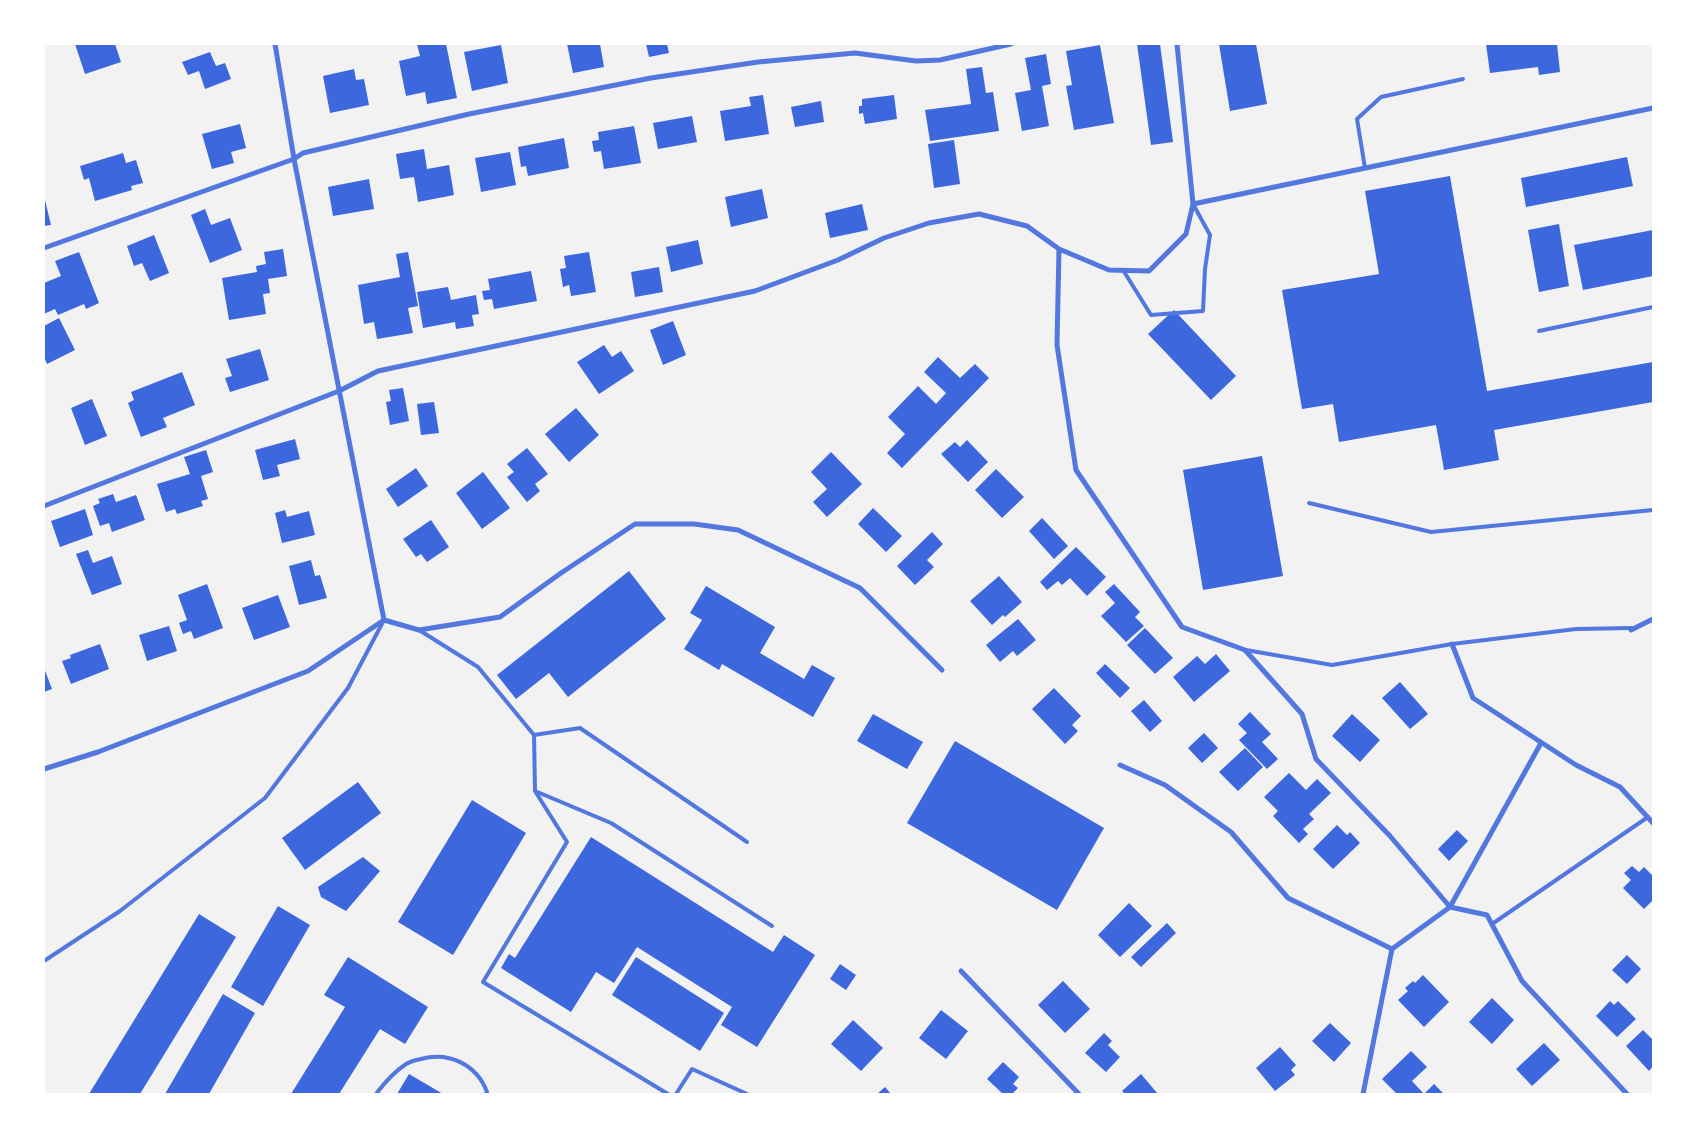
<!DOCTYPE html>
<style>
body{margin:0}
#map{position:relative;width:1697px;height:1138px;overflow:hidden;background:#f2f2f2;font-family:Rubik,sans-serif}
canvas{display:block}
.frame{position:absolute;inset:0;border:45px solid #fff;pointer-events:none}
</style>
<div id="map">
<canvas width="1697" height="1138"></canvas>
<div class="frame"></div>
</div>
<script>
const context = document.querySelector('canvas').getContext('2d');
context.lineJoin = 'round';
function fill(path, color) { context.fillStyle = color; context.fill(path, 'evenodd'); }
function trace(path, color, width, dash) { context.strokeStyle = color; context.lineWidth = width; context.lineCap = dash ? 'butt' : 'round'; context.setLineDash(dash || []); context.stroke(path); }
fill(new Path2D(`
 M 75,44 L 115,44 L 121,62 L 85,74 Z
 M 417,44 L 446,44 L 457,98 L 427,104 L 425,92 L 406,96 L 399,61 L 420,56 Z
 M 567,44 L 600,44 L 604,67 L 573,73 Z
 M 646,44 L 667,44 L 669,53 L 649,57 Z
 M 1137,44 L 1160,44 L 1173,142 L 1151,145 Z
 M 1219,44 L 1256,44 L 1267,104 L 1230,111 Z
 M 1486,44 L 1557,44 L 1560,72 L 1539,75 L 1538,67 L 1490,73 Z
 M 501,45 L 508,83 L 472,91 L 464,52 Z
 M 1100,45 L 1114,123 L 1074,130 L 1066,86 L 1072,85 L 1066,51 Z
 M 210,52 L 216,66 L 225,63 L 231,79 L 205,89 L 199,71 L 188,75 L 182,62 Z
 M 1046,54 L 1051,84 L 1042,86 L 1049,126 L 1022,131 L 1015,93 L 1031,90 L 1025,58 Z
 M 982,67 L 986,93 L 993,92 L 999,131 L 930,141 L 925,110 L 971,104 L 966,69 Z
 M 354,69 L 356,80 L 364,79 L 369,105 L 330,113 L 323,76 Z
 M 763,95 L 769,134 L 725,141 L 720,111 L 751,106 L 749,97 Z
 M 894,95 L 897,119 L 865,124 L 863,113 L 859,114 L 859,106 L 862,106 L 862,99 Z
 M 821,101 L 824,122 L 795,127 L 791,107 Z
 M 692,116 L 697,142 L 658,149 L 653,123 Z
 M 240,124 L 246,148 L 231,152 L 234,163 L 212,169 L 202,134 Z
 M 634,126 L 641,163 L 604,169 L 601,151 L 594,152 L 592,141 L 599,140 L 598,132 Z
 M 564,138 L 569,168 L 528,176 L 526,166 L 521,167 L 518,147 Z
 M 954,140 L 960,184 L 934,188 L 928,144 Z
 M 424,149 L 427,169 L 449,165 L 454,195 L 418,202 L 414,177 L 400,179 L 396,154 Z
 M 510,152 L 516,185 L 481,192 L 475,158 Z
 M 123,153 L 126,163 L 136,160 L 143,183 L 131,186 L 132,190 L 95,201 L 89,178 L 84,180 L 80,166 Z
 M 1627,157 L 1633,186 L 1526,207 L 1521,178 Z
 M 1450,176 L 1487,391 L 1653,362 L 1653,402 L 1494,430 L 1499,460 L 1444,470 L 1436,425 L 1339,442 L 1333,404 L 1302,409 L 1282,290 L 1379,274 L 1365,191 Z
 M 369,179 L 374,209 L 333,216 L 328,187 Z
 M 762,189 L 768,218 L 731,227 L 725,197 Z
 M 44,196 L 51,225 L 44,226 Z
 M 862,204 L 868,230 L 830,238 L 825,213 Z
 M 205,209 L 211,225 L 230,218 L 242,250 L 210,263 L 191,215 Z
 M 1559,224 L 1569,286 L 1539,292 L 1528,230 Z
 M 1653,230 L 1653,276 L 1583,290 L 1574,245 Z
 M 154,235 L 169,273 L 150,281 L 142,263 L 134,266 L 127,246 Z
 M 698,240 L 703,264 L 671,272 L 666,247 Z
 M 283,249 L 287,276 L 268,279 L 270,293 L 263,294 L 266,314 L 229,320 L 222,278 L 257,272 L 256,266 L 266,264 L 264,252 Z
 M 79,252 L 99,303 L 86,309 L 84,304 L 58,315 L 55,309 L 44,314 L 44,283 L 61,276 L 55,261 Z
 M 408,252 L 418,306 L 408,308 L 413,333 L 377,339 L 374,322 L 364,324 L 358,285 L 400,277 L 396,254 Z
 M 589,252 L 596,292 L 571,296 L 569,285 L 563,287 L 560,269 L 566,268 L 564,256 Z
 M 659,267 L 663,292 L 635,297 L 631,272 Z
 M 531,271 L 537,301 L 494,309 L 492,299 L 484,300 L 482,291 L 490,290 L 488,279 Z
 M 448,287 L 451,300 L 476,295 L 479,314 L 472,315 L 474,326 L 456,329 L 455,322 L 423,328 L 417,292 Z
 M 1174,310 L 1236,376 L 1211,400 L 1148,334 Z
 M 59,318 L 75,350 L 47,364 L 44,357 L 44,326 Z
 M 673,321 L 686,355 L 663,365 L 650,330 Z
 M 604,345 L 612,357 L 621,351 L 634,371 L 599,394 L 577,362 Z
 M 260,349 L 269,380 L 230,392 L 225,378 L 232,376 L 226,359 Z
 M 938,357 L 960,378 L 975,364 L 989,378 L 902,468 L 887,453 L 905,434 L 888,417 L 918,386 L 936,404 L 946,393 L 924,372 Z
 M 182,372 L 195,405 L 163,418 L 167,427 L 141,437 L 128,403 L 134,400 L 131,392 Z
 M 403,388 L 409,421 L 390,425 L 386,402 L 391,401 L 389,390 Z
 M 92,399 L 107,436 L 85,445 L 71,408 Z
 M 434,402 L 439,433 L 421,435 L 417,404 Z
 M 576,408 L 599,435 L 569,462 L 545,434 Z
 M 295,439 L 300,459 L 277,465 L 280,476 L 263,480 L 255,450 Z
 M 967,440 L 988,462 L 968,482 L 941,454 L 955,442 L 960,447 Z
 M 527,448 L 548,474 L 535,484 L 540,491 L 527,502 L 507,477 L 514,472 L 507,464 Z
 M 206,450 L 213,472 L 201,476 L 208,499 L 201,501 L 203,506 L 177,514 L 175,509 L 166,512 L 157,484 L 190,474 L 184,457 Z
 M 831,452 L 862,484 L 827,517 L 813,502 L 827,489 L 811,472 Z
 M 1262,456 L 1283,576 L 1203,590 L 1183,470 Z
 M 416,468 L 428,486 L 398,507 L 386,489 Z
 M 996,469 L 1024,497 L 1002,518 L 975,490 Z
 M 483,472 L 510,508 L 482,529 L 456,493 Z
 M 113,494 L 116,502 L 136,495 L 145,520 L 112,532 L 109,523 L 100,526 L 93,506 L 100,503 L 98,499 Z
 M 873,508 L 902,536 L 886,552 L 858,524 Z
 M 85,509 L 93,535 L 60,547 L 51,521 Z
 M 285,510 L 287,517 L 309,511 L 315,535 L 282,543 L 275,513 Z
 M 1042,518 L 1068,546 L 1054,559 L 1029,531 Z
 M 431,520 L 449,547 L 427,562 L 421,554 L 416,557 L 403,539 Z
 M 932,532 L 943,544 L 927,560 L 934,567 L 915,585 L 897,566 Z
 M 1076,547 L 1106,577 L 1087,596 L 1070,578 L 1062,585 L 1058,581 L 1047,590 L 1040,582 Z
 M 88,550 L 93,563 L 112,556 L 122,584 L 92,595 L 76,554 Z
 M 311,560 L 315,576 L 320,575 L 327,598 L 299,605 L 289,566 Z
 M 629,571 L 666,619 L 568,697 L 549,673 L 516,699 L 497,675 Z
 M 999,576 L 1022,602 L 1005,617 L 1003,615 L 992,625 L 970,601 Z
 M 207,584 L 223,628 L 194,639 L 191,631 L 183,634 L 179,623 L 187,620 L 178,595 Z
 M 1114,584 L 1140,612 L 1135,617 L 1144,626 L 1126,642 L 1101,616 L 1115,603 L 1105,592 Z
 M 706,586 L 775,627 L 760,653 L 804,679 L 812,665 L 835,678 L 813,717 L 722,664 L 719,670 L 684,649 L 702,620 L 690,613 Z
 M 278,595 L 290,627 L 254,640 L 242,608 Z
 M 1018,619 L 1036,640 L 1017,656 L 1013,651 L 1000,662 L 986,645 Z
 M 169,626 L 177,651 L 147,661 L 139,635 Z
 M 1145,628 L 1173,658 L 1155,674 L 1127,645 Z
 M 100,644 L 109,669 L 71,684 L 62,661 L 71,658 L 70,655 Z
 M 1216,654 L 1230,671 L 1194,702 L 1173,677 L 1197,656 L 1205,664 Z
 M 1105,664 L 1130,688 L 1120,698 L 1096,673 Z
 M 44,668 L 52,689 L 44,692 Z
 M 1400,682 L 1428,714 L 1410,729 L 1382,698 Z
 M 1054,688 L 1081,716 L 1072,725 L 1078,731 L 1065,744 L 1032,709 Z
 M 1144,700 L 1162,721 L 1150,732 L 1131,711 Z
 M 1250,712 L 1271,734 L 1262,742 L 1278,759 L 1267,769 L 1239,740 L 1247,733 L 1238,724 Z
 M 873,714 L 923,742 L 907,769 L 857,741 Z
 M 1352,714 L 1380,740 L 1360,762 L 1332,736 Z
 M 1204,733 L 1218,748 L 1202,763 L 1188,748 Z
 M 955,741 L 1104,828 L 1057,910 L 907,823 Z
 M 1245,748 L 1263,767 L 1238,791 L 1219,772 Z
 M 1289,773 L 1306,790 L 1317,779 L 1331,793 L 1309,814 L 1314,819 L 1303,829 L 1308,834 L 1299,843 L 1273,816 L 1278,811 L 1264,797 Z
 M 358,782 L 381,813 L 305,870 L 282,838 Z
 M 472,800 L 526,833 L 453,955 L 398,922 Z
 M 1337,825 L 1347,835 L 1350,832 L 1360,843 L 1333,869 L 1313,849 Z
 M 1457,830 L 1468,841 L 1449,861 L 1438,849 Z
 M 591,837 L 773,952 L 784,935 L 815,955 L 757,1047 L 721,1025 L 732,1007 L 637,947 L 614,983 L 596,972 L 571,1012 L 501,968 L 509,954 L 515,958 Z
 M 363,857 L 380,871 L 346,911 L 321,897 L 318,887 Z
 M 1632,866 L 1639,872 L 1644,867 L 1653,876 L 1653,900 L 1644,909 L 1623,888 L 1631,880 L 1624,873 Z
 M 1129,903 L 1152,926 L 1120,957 L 1098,935 Z
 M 278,906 L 310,925 L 263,1006 L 231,987 Z
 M 199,914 L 236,937 L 140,1094 L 89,1094 Z
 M 1167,923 L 1176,933 L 1141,967 L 1131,957 Z
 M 1627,955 L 1641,969 L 1627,984 L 1612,970 Z
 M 348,957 L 428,1007 L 405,1044 L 380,1029 L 339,1094 L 291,1094 L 345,1007 L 324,995 Z
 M 636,957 L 724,1013 L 700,1051 L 612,995 Z
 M 840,964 L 856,975 L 846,990 L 830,979 Z
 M 1423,975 L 1449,1002 L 1424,1027 L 1398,1000 L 1408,991 L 1405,988 L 1413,981 L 1415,983 Z
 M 1063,981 L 1090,1009 L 1065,1033 L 1038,1005 Z
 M 223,994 L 255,1013 L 209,1094 L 165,1094 Z
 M 1492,998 L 1514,1020 L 1492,1044 L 1469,1022 Z
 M 1610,1001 L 1614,1005 L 1618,1001 L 1636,1019 L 1617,1037 L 1596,1016 Z
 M 941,1010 L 968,1031 L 946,1059 L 919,1038 Z
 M 853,1020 L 883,1048 L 861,1071 L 831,1044 Z
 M 1330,1023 L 1351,1043 L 1334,1062 L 1312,1041 Z
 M 1643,1030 L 1653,1040 L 1653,1066 L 1649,1071 L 1626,1046 Z
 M 1104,1033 L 1112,1041 L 1108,1045 L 1120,1057 L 1106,1072 L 1085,1053 Z
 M 1544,1043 L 1560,1060 L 1532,1086 L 1516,1069 Z
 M 1280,1047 L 1296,1065 L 1291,1070 L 1295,1075 L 1275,1091 L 1256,1068 Z
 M 1411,1051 L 1427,1067 L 1412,1081 L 1424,1094 L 1434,1084 L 1444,1094 L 1397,1094 L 1382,1079 Z
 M 1003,1062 L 1019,1077 L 1013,1084 L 1018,1088 L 1012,1094 L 1003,1094 L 987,1079 Z
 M 409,1074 L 443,1094 L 397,1094 Z
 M 1141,1074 L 1158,1094 L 1125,1094 L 1122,1091 Z
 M 885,1087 L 891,1094 L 877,1094 Z`), '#3d67dc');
trace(new Path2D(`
 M 1365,168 L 1357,119 L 1381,97 L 1463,79
 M 1123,270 L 1151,315 L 1203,311 L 1205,269 L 1210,235 L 1193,204
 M 1539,331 L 1653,307
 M 1309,503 L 1431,532 L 1653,510
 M 419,630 L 478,667 L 534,735 L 535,791 L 567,842 L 483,982 L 668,1094
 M 1246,650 L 1332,665 L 1452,644 L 1576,629 L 1632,628
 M 534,735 L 580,728 L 747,842
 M 535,791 L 611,823 L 772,926
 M 1492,924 L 1648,817
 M 44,961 L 120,911 L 265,798 L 348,688 L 384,620
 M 376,1094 C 385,1082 394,1072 406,1064 C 411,1061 416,1060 421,1059 C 449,1051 477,1065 487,1092 L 486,1094
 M 676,1094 L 692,1069 L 747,1094`), '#5277de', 4);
trace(new Path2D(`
 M 275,44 L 294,159 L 384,620
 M 1193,204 L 1653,108
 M 44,248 L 294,159 L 303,153 L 469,114 L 651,78 L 758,62 L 855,53 L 916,61 L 940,60 L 1011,44
 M 1059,249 L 1057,345 L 1076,470 L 1182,627 L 1245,650 L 1302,714 L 1316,759 L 1390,836 L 1450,907 L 1487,915 L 1522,981 L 1627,1094
 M 44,506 L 339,391 L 378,371 L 755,291 L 838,260 L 884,238 L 929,223 L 979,214 L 1027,226 L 1059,249 L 1109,270 L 1149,271 L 1186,234 L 1193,204 L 1177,44
 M 384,620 L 419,630 L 500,617 L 561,573 L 635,524 L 694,524 L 738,530 L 860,588 L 942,670
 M 1631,630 L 1653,619
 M 1452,644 L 1473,698 L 1576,765 L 1620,787 L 1653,823
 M 1120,765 L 1165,785 L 1231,832 L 1288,898 L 1392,949
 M 44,769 L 98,752 L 308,671 L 384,620
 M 961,971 L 1079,1094
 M 1363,1094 L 1392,949 L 1450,907 L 1541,743`), '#5277de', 5);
</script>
